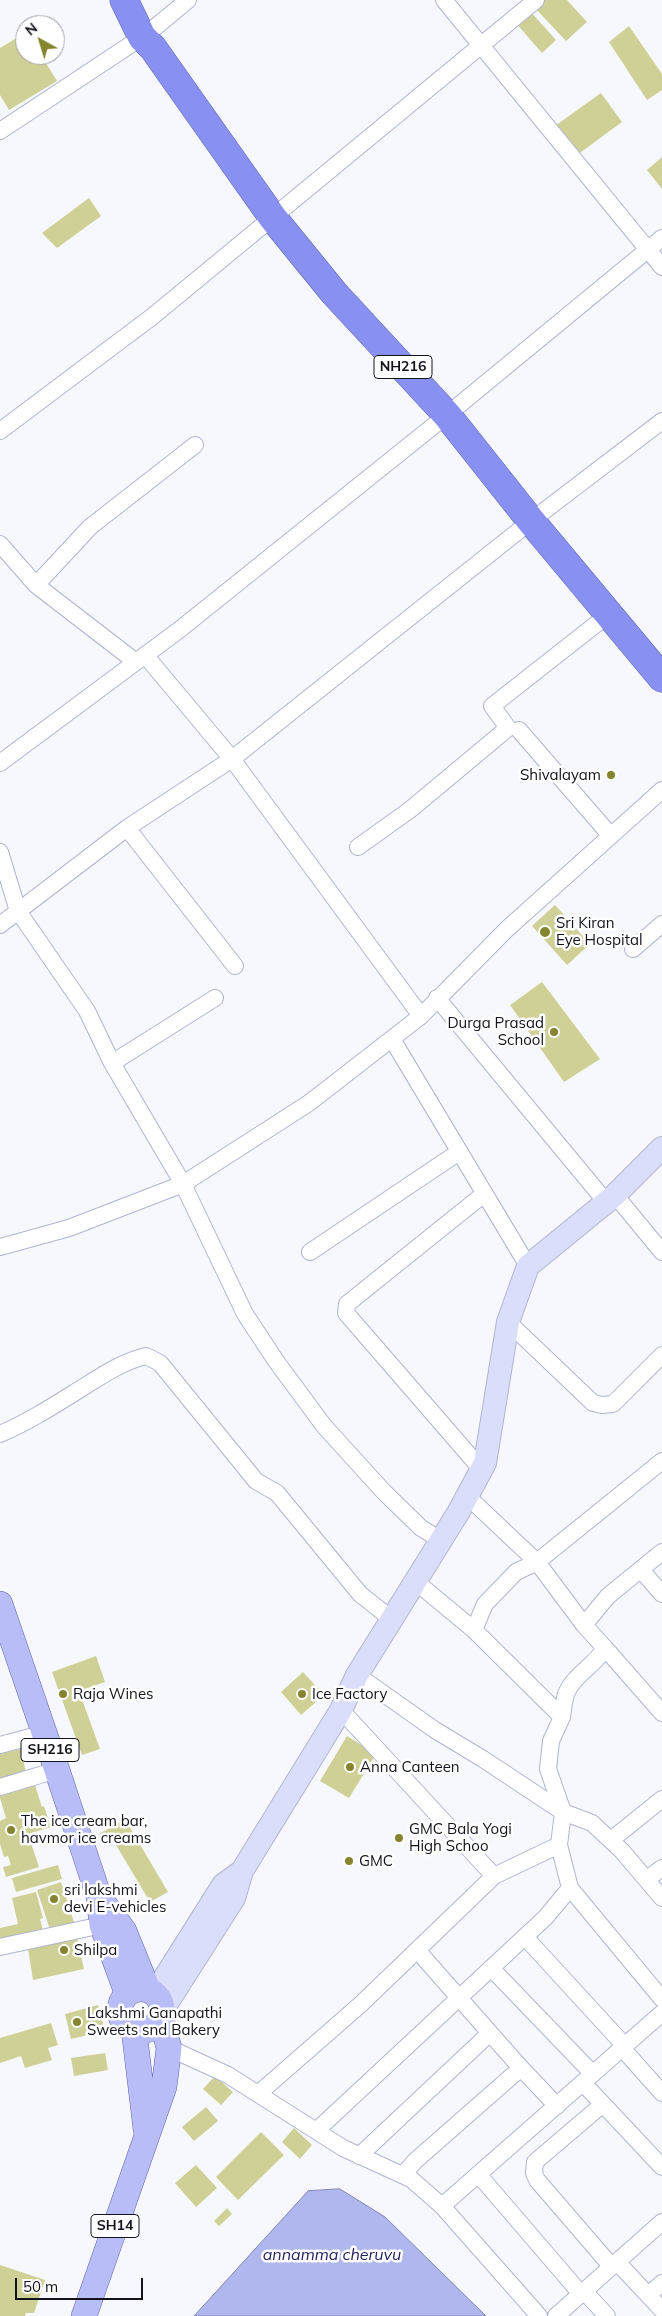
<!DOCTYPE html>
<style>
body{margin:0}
#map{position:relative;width:662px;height:2316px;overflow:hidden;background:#f7f8fe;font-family:Mulish,sans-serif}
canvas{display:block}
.north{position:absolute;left:15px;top:15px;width:50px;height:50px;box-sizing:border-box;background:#fff;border:1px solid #a0a1a4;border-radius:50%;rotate:321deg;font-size:14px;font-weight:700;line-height:20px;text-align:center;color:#12131c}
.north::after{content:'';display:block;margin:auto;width:18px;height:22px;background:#84852e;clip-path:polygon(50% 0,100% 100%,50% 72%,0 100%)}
.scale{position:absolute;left:15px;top:2278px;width:128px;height:22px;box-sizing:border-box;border:2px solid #12131c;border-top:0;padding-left:6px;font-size:15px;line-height:18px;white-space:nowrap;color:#12131c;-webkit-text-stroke:4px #fff;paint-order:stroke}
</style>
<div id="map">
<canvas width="662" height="2316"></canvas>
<div class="north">N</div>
<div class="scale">50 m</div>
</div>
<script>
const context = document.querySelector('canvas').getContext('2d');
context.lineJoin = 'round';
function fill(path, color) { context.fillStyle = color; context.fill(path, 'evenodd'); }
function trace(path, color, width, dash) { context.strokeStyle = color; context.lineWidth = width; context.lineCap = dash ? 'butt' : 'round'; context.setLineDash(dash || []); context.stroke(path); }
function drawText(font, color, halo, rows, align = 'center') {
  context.font = font + ' Mulish,sans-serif'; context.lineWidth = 5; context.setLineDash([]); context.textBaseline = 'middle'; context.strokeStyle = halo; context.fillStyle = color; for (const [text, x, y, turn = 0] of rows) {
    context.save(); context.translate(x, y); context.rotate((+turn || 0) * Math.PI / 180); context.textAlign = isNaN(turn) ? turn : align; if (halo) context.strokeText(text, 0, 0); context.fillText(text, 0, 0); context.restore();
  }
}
const water = new Path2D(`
 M 340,2189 L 385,2217 L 486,2316 L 194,2316 L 308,2191 Z`);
fill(water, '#afb7ee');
trace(water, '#8086af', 1);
fill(new Path2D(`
 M 544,0 L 567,0 L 587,22 L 566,41 L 535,8 Z
 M 528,9 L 556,40 L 542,53 L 514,21 Z
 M 629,26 L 662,74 L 662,90 L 647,100 L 609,42 Z
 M 25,33 L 25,55 L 41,55 L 57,81 L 9,110 L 0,95 L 0,48 Z
 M 601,93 L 622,122 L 577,155 L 555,126 Z
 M 662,157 L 662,189 L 647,170 Z
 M 89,198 L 101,216 L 57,248 L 42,233 Z
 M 555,905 L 590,944 L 567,965 L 532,926 Z
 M 542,982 L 600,1059 L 564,1082 L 510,1005 Z
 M 96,1656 L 105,1682 L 79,1691 L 100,1749 L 82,1755 L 52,1672 Z
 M 303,1672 L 324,1695 L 301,1715 L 281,1692 Z
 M 347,1736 L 376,1754 L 349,1798 L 320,1781 Z
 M 21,1749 L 27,1778 L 0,1785 L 0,1754 Z
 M 33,1779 L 42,1807 L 44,1806 L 51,1827 L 28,1834 L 39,1867 L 6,1877 L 3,1867 L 11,1865 L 8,1856 L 4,1857 L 0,1844 L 0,1821 L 6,1818 L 0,1798 L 0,1789 Z
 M 125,1819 L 168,1892 L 150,1902 L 113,1840 L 105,1845 L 99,1834 Z
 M 58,1865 L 62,1879 L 16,1892 L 12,1878 Z
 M 61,1882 L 75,1925 L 51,1933 L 37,1890 Z
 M 36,1892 L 43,1918 L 40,1919 L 44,1934 L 0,1945 L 0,1928 L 18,1924 L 12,1898 Z
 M 77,1937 L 84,1969 L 33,1980 L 28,1949 Z
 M 98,2005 L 105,2031 L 71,2039 L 65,2014 Z
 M 51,2023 L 58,2045 L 48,2048 L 52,2060 L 25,2068 L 21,2056 L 0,2063 L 0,2038 Z
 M 105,2053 L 108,2070 L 74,2076 L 71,2058 Z
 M 215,2076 L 233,2092 L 221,2105 L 203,2089 Z
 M 206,2107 L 218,2121 L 194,2141 L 182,2127 Z
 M 294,2128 L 312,2145 L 300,2159 L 282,2142 Z
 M 261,2132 L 284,2155 L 238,2200 L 216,2177 Z
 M 196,2165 L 217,2188 L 196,2207 L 175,2183 Z
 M 227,2208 L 232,2214 L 219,2226 L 214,2221 Z
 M 0,2265 L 45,2280 L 34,2313 L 26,2313 L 25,2316 L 0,2316 Z`), '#cfd095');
const street = new Path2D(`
 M 444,0 L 662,267
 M 153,29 L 188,0
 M 0,131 L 142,37
 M 0,431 L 153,316 L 536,0
 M 0,544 L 36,585 L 136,662
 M 36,585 L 90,527 L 195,445
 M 145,655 L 232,759 L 421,1016
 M 519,730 L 611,836
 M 0,763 L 179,630 L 447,415 L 662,238
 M 127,828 L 235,966
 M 358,847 L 411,809 L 508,728 L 492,706 L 609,614
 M 0,852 L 18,911 L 87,1011 L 112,1063 L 183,1184 L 245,1314 L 276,1361 L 324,1426 L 384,1492 L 421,1528 L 441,1540
 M 0,925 L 127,828 L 232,759 L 531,521 L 662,421
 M 633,949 L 662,924
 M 437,998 L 606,1202
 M 392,1039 L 528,1266
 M 112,1063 L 215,998
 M 615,1195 L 662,1252
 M 0,1247 L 69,1228 L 183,1184 L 309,1103 L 421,1016 L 507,929 L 662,790
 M 310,1252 L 459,1152
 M 508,1322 L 593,1403 L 602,1405 L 613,1404 L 662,1355
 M 0,1434 C 26,1423 50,1408 74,1393 C 97,1379 120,1362 146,1356 L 160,1363 L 256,1481 L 277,1493 L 360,1594 L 384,1613 L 394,1617
 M 482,1470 L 346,1313 L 347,1304 L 484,1194
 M 467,1496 L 537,1562 L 584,1625
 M 641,1570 L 662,1594
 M 415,1581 L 474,1630 L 562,1717 L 551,1741 L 548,1769 L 563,1812 L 559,1845 L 570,1888
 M 474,1630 L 485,1604 L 516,1572 L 537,1562 L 662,1461
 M 605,1648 L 662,1713
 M 357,1675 L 435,1730 L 483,1759 L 563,1812 L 592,1823 L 622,1851 L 662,1898
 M 341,1710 L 494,1876
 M 562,1717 C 563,1710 564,1701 566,1694 C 574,1674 595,1666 605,1648 L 584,1625 L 608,1596 L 662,1552
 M 0,1745 L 45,1733
 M 0,1787 L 57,1770
 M 611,1840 L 662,1799
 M 647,1879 L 662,1868
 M 525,1937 L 625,2046
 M 0,1947 L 102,1925
 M 491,1968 L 593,2074
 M 169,2048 L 228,2075 L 343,2148 L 411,2179 L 442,2206 L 539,2316
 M 622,2048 L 662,2093
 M 521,2068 L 557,2106
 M 583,2083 L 662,2167
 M 258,2094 L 361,2004 L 494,1876 L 559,1845
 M 603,2104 L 535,2162 L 534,2173 L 537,2180 L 612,2267
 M 317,2130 L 546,1917 L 570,1888 L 662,1999
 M 359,2156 L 490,2033 L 417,1950
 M 478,2174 L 581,2294
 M 403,2175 L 415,2161 L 521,2068 L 490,2033
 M 442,2206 L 662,2013
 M 617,2262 L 662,2310
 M 584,2291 L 607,2316
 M 648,2295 L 662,2283
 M 556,2316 L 662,2222`);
const secondary = new Path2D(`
 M 155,1993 L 223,1885 L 242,1871
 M 162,2011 L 234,1898 L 242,1871 L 341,1710 L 357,1675 L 458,1513 L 485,1463 L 508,1322 L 528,1266 L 615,1195 L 662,1148`);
const primary = new Path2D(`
 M 0,1604 L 57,1770 L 99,1897 L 102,1925 L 127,1993
 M 102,1901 L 124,1931 L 148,1990
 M120 2010a21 21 0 1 1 42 0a21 21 0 1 1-42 0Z
 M 134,2030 L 146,2130
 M 84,2316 L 164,2087 L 169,2048 L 161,2017`);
const highway = new Path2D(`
 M 124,0 L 142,37 L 153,48 L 273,218 L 334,293 L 447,415 L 531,521 L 662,678`);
trace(street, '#b0b5cf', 18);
trace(secondary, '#b0b5cf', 24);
trace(primary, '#5f65a6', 26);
trace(highway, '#5f65a6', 29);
trace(street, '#fff', 16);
trace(secondary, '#dbdefb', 22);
trace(primary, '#b8bdf7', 25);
trace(highway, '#8891f1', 28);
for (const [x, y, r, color] of [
 [611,775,5,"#84852e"],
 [545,932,6,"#84852e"],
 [554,1032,5,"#84852e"],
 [63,1694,5,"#84852e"],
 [302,1694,5,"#84852e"],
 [350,1767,5,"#84852e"],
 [11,1830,5,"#84852e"],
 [399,1838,5,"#84852e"],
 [349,1861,5,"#84852e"],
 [54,1899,5,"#84852e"],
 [64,1950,5,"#84852e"],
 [77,2022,5,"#84852e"]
]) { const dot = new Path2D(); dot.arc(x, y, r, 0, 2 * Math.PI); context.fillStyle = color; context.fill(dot); trace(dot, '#fff', 2); }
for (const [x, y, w] of [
 [403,367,58],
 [50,1750,58],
 [115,2226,48]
]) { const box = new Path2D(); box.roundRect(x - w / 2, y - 11.5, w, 23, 4); context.fillStyle = '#fff'; context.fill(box); trace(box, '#12131c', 1); }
drawText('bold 14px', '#12131c', null, [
 ["NH216",403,367],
 ["SH216",50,1750],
 ["SH14",115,2226]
]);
drawText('15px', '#12131c', '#fff', [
 ["Shivalayam",601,775,"right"],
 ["Sri Kiran",556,923],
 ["Eye Hospital",556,940],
 ["Durga Prasad",544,1023,"right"],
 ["School",544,1040,"right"],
 ["Raja Wines",73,1694],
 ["Ice Factory",312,1694],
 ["Anna Canteen",360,1767],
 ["The ice cream bar,",21,1821],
 ["havmor ice creams",21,1838],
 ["GMC Bala Yogi",409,1829],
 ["High Schoo",409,1846],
 ["GMC",359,1861],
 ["sri lakshmi",64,1890],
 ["devi E-vehicles",64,1907],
 ["Shilpa",74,1950],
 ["Lakshmi Ganapathi",87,2013],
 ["Sweets snd Bakery",87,2030]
], 'left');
drawText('italic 16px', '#242362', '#fff', [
 ["annamma cheruvu",332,2255]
]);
</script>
